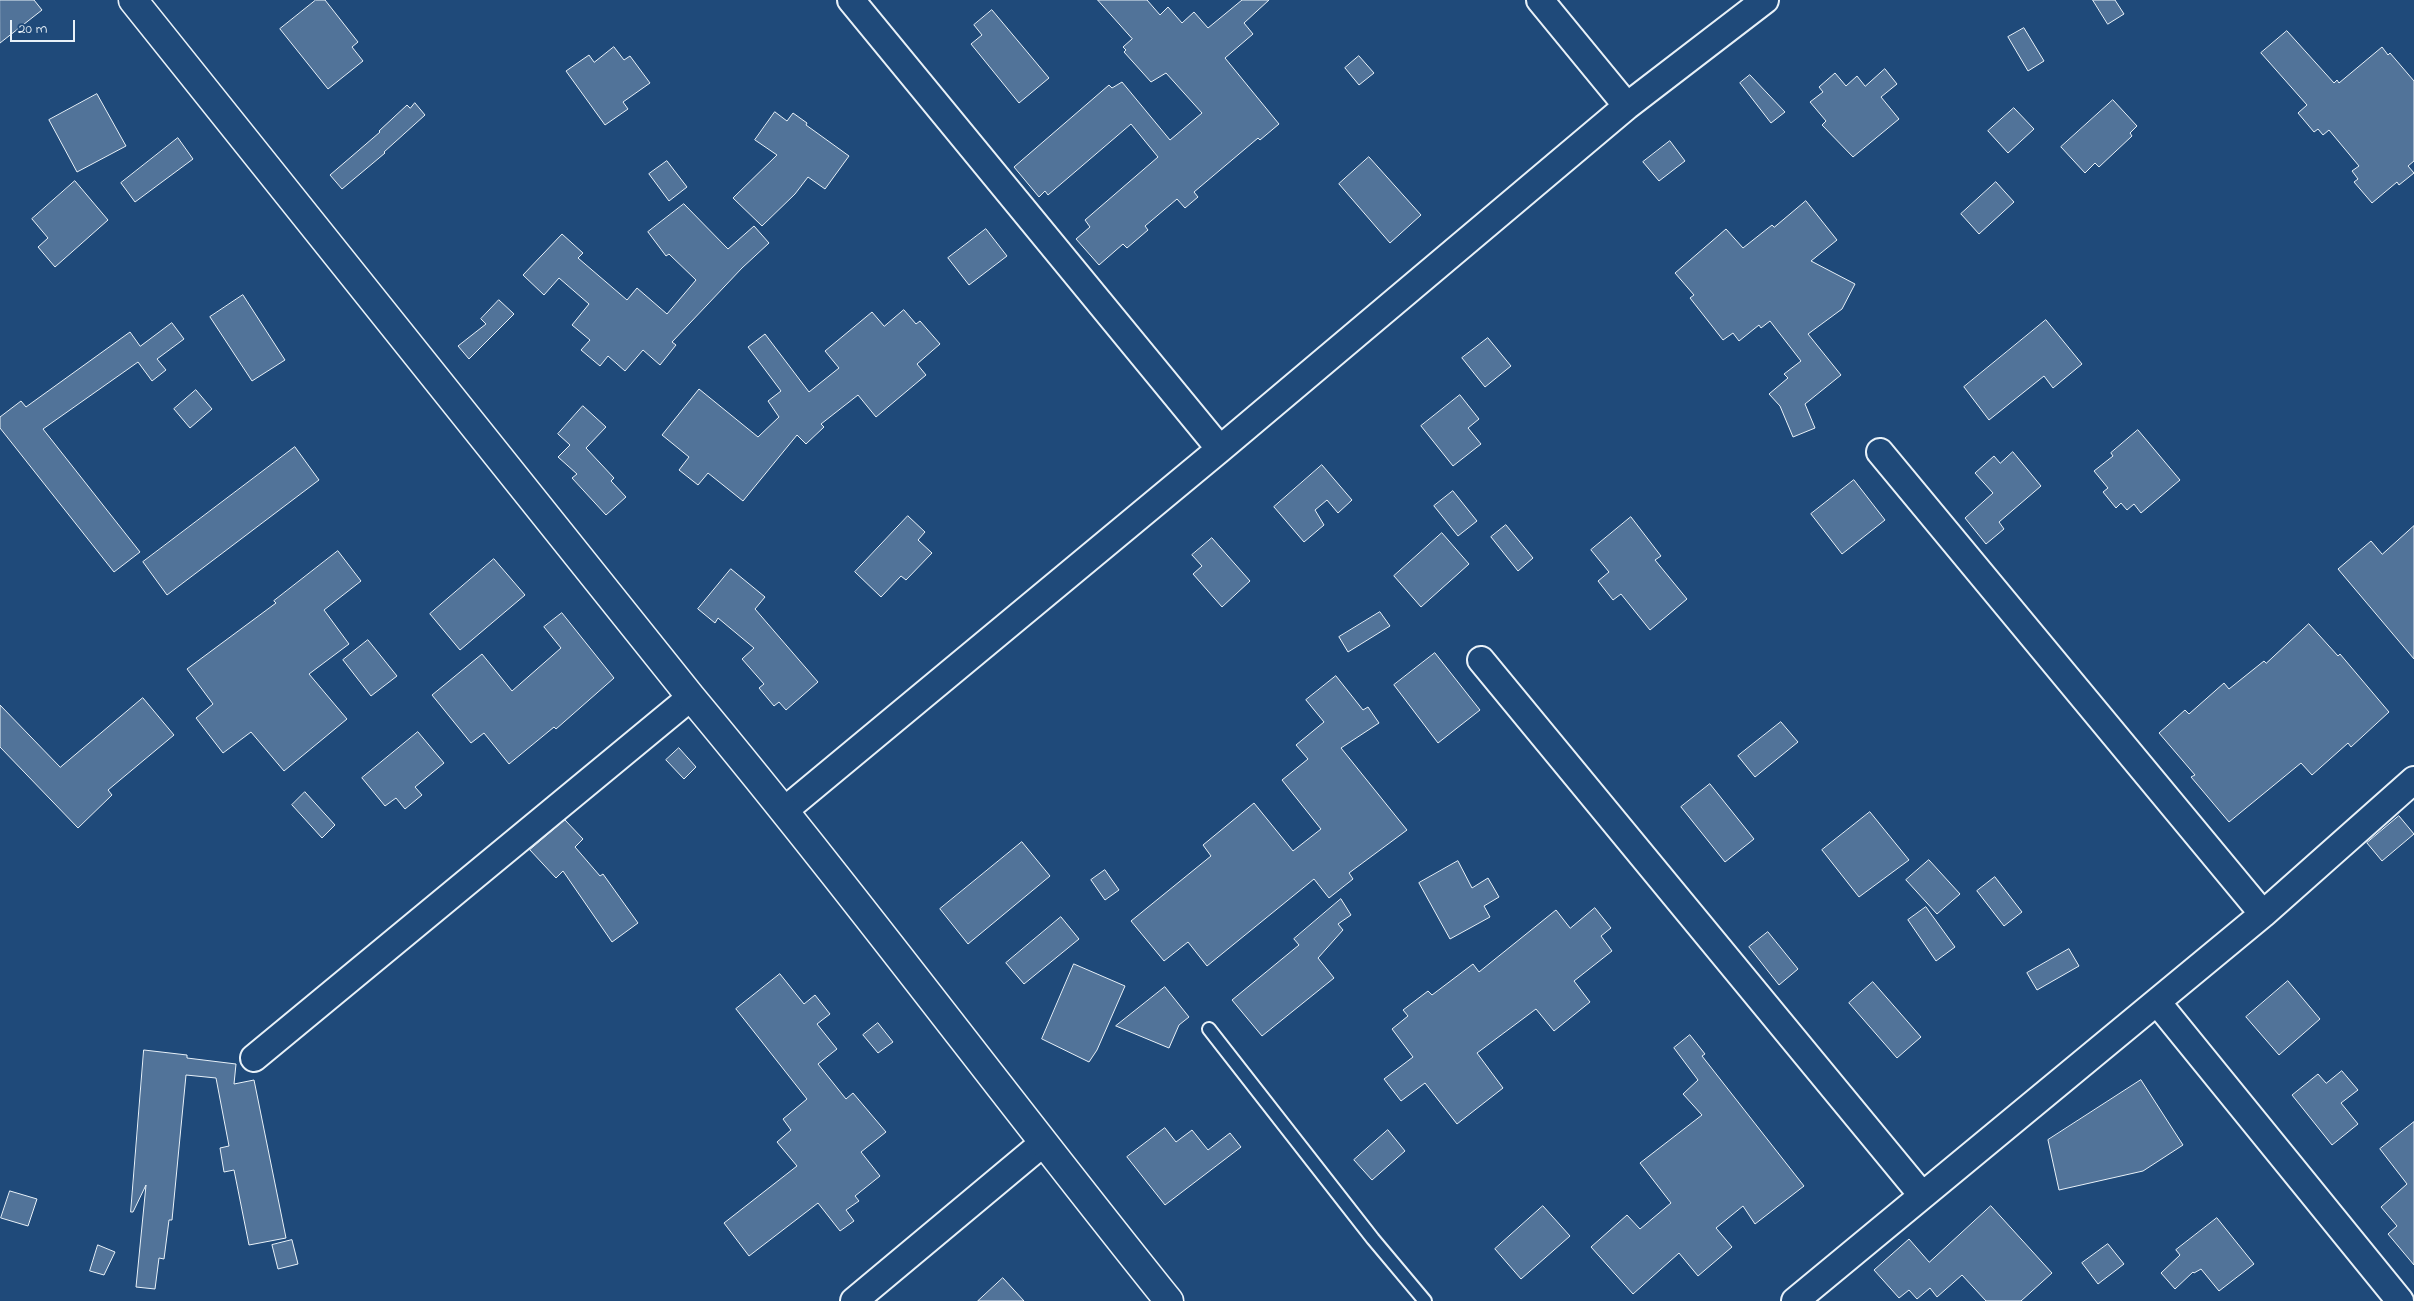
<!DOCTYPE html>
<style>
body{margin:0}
#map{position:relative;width:2414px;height:1301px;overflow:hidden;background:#1f4a7a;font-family:"Indie Flower",sans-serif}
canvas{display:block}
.scale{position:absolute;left:10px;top:20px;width:65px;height:22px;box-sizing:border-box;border:2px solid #e8f1f8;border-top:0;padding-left:6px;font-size:15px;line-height:18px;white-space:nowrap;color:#e8f1f8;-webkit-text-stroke:4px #1f4a7a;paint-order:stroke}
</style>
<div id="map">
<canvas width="2414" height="1301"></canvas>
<div class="scale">20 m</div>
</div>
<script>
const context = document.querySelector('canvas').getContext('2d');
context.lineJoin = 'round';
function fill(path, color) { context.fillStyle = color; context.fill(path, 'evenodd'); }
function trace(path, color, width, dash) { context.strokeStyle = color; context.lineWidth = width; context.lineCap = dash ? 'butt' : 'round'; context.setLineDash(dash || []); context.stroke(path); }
const building = new Path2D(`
 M 0,0 L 34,0 L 42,10 L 0,43 Z
 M 316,0 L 325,0 L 358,42 L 352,47 L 363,61 L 328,89 L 280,29 Z
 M 1098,0 L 1147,0 L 1160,15 L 1168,7 L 1182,23 L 1194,12 L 1208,28 L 1242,0 L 1269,0 L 1244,23 L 1253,34 L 1225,58 L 1279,124 L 1260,140 L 1258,138 L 1194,192 L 1198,197 L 1185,208 L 1177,199 L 1145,226 L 1148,230 L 1127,248 L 1123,244 L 1099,265 L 1076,239 L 1090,227 L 1085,220 L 1158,157 L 1131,124 L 1048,195 L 1045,191 L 1039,197 L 1014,167 L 1109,85 L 1112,88 L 1122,82 L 1170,140 L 1202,113 L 1166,73 L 1151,82 L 1124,52 L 1126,50 L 1123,47 L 1132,39 Z
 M 2093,0 L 2115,0 L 2124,14 L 2108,24 Z
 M 992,10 L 1049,78 L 1019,103 L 971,44 L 982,35 L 974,25 Z
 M 2024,28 L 2044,61 L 2028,71 L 2008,37 Z
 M 2287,31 L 2334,83 L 2337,80 L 2339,83 L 2382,47 L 2388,55 L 2390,53 L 2414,81 L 2414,161 L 2408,166 L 2414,173 L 2399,185 L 2397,182 L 2372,203 L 2354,182 L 2358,179 L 2352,171 L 2359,166 L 2329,130 L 2323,135 L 2318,129 L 2314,132 L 2298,113 L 2307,105 L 2261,53 Z
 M 614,47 L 624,60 L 630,56 L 650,83 L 623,102 L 628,109 L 605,125 L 566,71 L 589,55 L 594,62 Z
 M 1359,56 L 1374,73 L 1359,85 L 1345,68 Z
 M 1885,69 L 1897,84 L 1881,97 L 1899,119 L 1853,157 L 1822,125 L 1826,121 L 1810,102 L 1823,92 L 1819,87 L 1835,73 L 1846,86 L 1857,76 L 1865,86 Z
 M 1750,75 L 1785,112 L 1771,123 L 1740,83 Z
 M 97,94 L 126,146 L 77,172 L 49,120 Z
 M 2113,100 L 2137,126 L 2130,133 L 2132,136 L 2099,167 L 2095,163 L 2085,173 L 2061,147 Z
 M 415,103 L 425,115 L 384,152 L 385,153 L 342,189 L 330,175 L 380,132 L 379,131 L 407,105 L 410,108 Z
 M 2014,108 L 2034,129 L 2008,153 L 1988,131 Z
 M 775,112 L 787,121 L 793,113 L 807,123 L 806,125 L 849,156 L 825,189 L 808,177 L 795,194 L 762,226 L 733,198 L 777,155 L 755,140 Z
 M 178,138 L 193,159 L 135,202 L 121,183 Z
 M 1670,141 L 1685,161 L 1659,181 L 1643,162 Z
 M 1369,157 L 1421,215 L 1390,243 L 1339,184 Z
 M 667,161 L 687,187 L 669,201 L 649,174 Z
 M 75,181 L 108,220 L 55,267 L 38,247 L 48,238 L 32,219 Z
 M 1996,182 L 2014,202 L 1979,234 L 1961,214 Z
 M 1806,201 L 1837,240 L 1811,261 L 1855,284 L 1842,309 L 1808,334 L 1841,375 L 1805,404 L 1815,428 L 1793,437 L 1780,406 L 1769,394 L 1788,378 L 1784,374 L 1801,361 L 1770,321 L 1761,328 L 1759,325 L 1739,341 L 1733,333 L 1723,340 L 1690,298 L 1694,295 L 1675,273 L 1726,229 L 1743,248 L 1772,225 L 1774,227 Z
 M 684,204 L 728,249 L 754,226 L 769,243 L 742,268 L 672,342 L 676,345 L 660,365 L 643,350 L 625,371 L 608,356 L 600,366 L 581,350 L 590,340 L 572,325 L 589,304 L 559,278 L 544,295 L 523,275 L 562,234 L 583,253 L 578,258 L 627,300 L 637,288 L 667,314 L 696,280 L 669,254 L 666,256 L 648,232 Z
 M 986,229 L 1007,256 L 969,285 L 948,258 Z
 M 243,295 L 285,360 L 252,381 L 210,317 Z
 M 499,300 L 514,314 L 469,359 L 458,346 L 486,324 L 481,319 Z
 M 904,310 L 916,324 L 920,321 L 940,344 L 917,364 L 926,375 L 876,417 L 858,395 L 821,424 L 824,427 L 806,444 L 797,435 L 743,501 L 708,473 L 698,485 L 679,470 L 689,457 L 662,435 L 699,389 L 758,437 L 779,417 L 768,401 L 781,391 L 748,347 L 765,334 L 809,392 L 839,368 L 825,351 L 872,312 L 884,326 Z
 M 2046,320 L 2082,364 L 2053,388 L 2044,376 L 1989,420 L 1964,387 Z
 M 172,323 L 184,339 L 157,359 L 166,370 L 152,381 L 138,362 L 43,429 L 140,552 L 114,572 L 0,428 L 0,417 L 21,401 L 26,407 L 130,332 L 140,346 Z
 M 1488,338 L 1511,366 L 1485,387 L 1462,358 Z
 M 196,390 L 212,409 L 190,428 L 174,409 Z
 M 1460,395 L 1479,419 L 1468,428 L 1481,444 L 1453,466 L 1421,426 Z
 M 583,406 L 606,427 L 586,448 L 614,478 L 611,481 L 626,497 L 606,515 L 572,478 L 577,474 L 558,457 L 570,445 L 558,434 Z
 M 2138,430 L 2180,480 L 2141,513 L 2134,504 L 2127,510 L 2121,503 L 2116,508 L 2103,492 L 2108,488 L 2094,471 L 2113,456 L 2111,453 Z
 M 295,447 L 319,480 L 167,595 L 143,562 Z
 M 2013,452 L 2041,486 L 1999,522 L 2004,529 L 1986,544 L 1965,518 L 1993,493 L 1975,473 L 1994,456 L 2000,463 Z
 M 1322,465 L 1352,500 L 1338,513 L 1327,500 L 1315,510 L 1324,525 L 1304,542 L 1274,507 Z
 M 1854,480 L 1885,520 L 1842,554 L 1811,514 Z
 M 1453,491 L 1477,521 L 1458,536 L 1434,506 Z
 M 908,516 L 925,532 L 918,540 L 932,553 L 906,580 L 901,576 L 881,597 L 855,572 Z
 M 1631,517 L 1661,556 L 1655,560 L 1687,599 L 1650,630 L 1621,594 L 1613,600 L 1598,581 L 1609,572 L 1591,550 Z
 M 1506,525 L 1533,558 L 1518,571 L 1491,537 Z
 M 2414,526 L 2414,659 L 2338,569 L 2371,541 L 2382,554 Z
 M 1442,533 L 1469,564 L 1421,607 L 1394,576 Z
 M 1212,538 L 1250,581 L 1222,607 L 1193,574 L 1202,566 L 1192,555 Z
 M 338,551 L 361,581 L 324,610 L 349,644 L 309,674 L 347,719 L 284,771 L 251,732 L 223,753 L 196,718 L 213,704 L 187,669 L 276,603 L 274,601 Z
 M 494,559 L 525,595 L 460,650 L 430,614 Z
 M 731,569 L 765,597 L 755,609 L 818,682 L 786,710 L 779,702 L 774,706 L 759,688 L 764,684 L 742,659 L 754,648 L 718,618 L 715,623 L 698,609 Z
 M 1380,612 L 1390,626 L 1348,652 L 1339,637 Z
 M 562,613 L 614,678 L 556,729 L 554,727 L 509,764 L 484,733 L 471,743 L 432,695 L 482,654 L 512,691 L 561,648 L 544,627 Z
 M 2309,624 L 2338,656 L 2340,654 L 2389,712 L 2351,747 L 2348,743 L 2312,775 L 2301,763 L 2229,822 L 2191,777 L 2195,775 L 2159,733 L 2185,710 L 2189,714 L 2224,683 L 2229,689 L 2264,661 L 2266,663 Z
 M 368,640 L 397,676 L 371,696 L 343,660 Z
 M 1435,653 L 1480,710 L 1438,743 L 1394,685 Z
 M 1336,676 L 1363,710 L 1368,707 L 1379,723 L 1341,748 L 1407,830 L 1349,873 L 1353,879 L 1329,898 L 1314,879 L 1207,966 L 1188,942 L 1164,961 L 1131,921 L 1211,856 L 1203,845 L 1254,803 L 1293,851 L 1321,829 L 1282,780 L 1308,759 L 1296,745 L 1324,722 L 1306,700 Z
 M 143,698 L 174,735 L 108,790 L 112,795 L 78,828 L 0,747 L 0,705 L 60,767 Z
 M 1781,722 L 1798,742 L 1755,777 L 1738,756 Z
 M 418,732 L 444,763 L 415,787 L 422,795 L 405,809 L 396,798 L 385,806 L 362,778 Z
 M 679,748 L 696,767 L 684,779 L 666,760 Z
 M 1710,784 L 1754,839 L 1725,862 L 1681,807 Z
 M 305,792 L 335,825 L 322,838 L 292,805 Z
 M 1870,812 L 1909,860 L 1859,897 L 1822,850 Z
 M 2399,816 L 2414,834 L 2382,861 L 2367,843 Z
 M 565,820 L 583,839 L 575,847 L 600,876 L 603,874 L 638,923 L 612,942 L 563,871 L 556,878 L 530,850 Z
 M 1022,842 L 1050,876 L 968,944 L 940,909 Z
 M 1929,860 L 1960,894 L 1937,914 L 1906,880 Z
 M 1458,861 L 1472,888 L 1488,878 L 1499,897 L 1484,906 L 1490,917 L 1450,939 L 1419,883 Z
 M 1105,870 L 1119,890 L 1105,900 L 1091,880 Z
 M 1995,877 L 2022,912 L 2004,926 L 1977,891 Z
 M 1341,899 L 1351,915 L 1338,924 L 1343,930 L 1318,958 L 1334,978 L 1262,1036 L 1232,1000 L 1299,945 L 1294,939 Z
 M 1926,907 L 1955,947 L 1936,961 L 1908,920 Z
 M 1595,908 L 1611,928 L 1601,936 L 1612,951 L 1574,981 L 1590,1002 L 1554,1031 L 1536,1009 L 1477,1053 L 1503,1088 L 1457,1124 L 1425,1083 L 1401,1101 L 1384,1079 L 1413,1057 L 1392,1029 L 1408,1016 L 1403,1010 L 1428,991 L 1432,995 L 1473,964 L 1479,972 L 1556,910 L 1570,928 Z
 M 1061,917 L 1079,939 L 1024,984 L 1006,963 Z
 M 1768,932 L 1798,969 L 1779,985 L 1749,947 Z
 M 2069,949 L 2079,966 L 2037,990 L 2027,973 Z
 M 1074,964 L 1125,986 L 1097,1050 L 1089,1062 L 1042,1039 Z
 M 780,974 L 804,1004 L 815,995 L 830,1014 L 817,1024 L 837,1049 L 818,1064 L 846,1099 L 853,1093 L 886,1132 L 861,1152 L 880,1176 L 855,1196 L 859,1201 L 846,1210 L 854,1221 L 840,1231 L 818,1203 L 749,1256 L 724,1223 L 797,1166 L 777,1142 L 791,1130 L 783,1119 L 807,1099 L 736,1009 Z
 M 2288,981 L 2320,1019 L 2279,1055 L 2246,1017 Z
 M 1873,982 L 1921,1037 L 1897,1058 L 1849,1003 Z
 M 1165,987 L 1189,1017 L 1179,1025 L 1169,1048 L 1116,1026 Z
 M 878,1023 L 893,1042 L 878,1053 L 863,1035 Z
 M 1690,1035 L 1705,1054 L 1702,1056 L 1804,1186 L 1755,1224 L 1743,1206 L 1716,1228 L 1732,1247 L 1698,1276 L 1679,1253 L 1633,1294 L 1591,1247 L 1627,1215 L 1640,1229 L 1671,1203 L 1640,1163 L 1702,1115 L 1683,1094 L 1698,1080 L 1674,1048 Z
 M 144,1050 L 187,1055 L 187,1058 L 236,1064 L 234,1084 L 254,1080 L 286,1238 L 249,1245 L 234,1170 L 224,1172 L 220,1148 L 229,1146 L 216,1078 L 186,1075 L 172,1220 L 169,1220 L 164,1259 L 159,1258 L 155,1289 L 136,1287 L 146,1185 L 133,1212 L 131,1212 Z
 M 2342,1071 L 2358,1090 L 2341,1103 L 2358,1124 L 2332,1145 L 2292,1095 L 2318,1074 L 2326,1083 Z
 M 2141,1080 L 2183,1145 L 2143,1171 L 2059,1190 L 2048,1140 Z
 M 2414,1122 L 2414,1265 L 2388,1234 L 2397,1226 L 2381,1207 L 2407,1184 L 2380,1149 Z
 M 1165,1128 L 1176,1142 L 1192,1130 L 1208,1150 L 1230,1133 L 1241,1147 L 1165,1205 L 1127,1157 Z
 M 1388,1130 L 1405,1151 L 1372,1180 L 1354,1160 Z
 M 10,1191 L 37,1199 L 28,1226 L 1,1218 Z
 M 1543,1206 L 1570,1236 L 1521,1279 L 1495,1249 Z
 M 1991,1206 L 2052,1273 L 2021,1301 L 1986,1301 L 1962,1275 L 1937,1297 L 1930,1288 L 1917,1299 L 1909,1290 L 1899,1298 L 1874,1270 L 1909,1239 L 1929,1262 Z
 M 2217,1218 L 2254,1264 L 2219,1291 L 2201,1269 L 2194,1273 L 2193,1272 L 2175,1289 L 2161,1273 L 2180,1255 L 2176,1250 Z
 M 292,1240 L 298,1264 L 278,1269 L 272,1245 Z
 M 2108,1244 L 2124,1264 L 2098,1284 L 2082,1263 Z
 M 98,1245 L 115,1252 L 104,1275 L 90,1271 Z
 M 1003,1278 L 1024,1301 L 978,1301 Z`);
fill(building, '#517399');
trace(building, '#e8f1f8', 1);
const service = new Path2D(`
 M 1209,1029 L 1373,1239 L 1425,1301`);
const minor = new Path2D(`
 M 851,0 L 1220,449
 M 1540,0 L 1627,106
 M 1880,452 L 2263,914
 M 1481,660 L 1922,1195
 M 785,810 L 1220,449 L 1627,106 L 1765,0
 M 2157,1002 L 2400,1301
 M 254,1058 L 691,697
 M 854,1301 L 1042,1144
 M 1795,1301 L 2263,914 L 2414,780`);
const tertiary = new Path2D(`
 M 133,0 L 691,697 C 855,894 1008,1101 1169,1301`);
trace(service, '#e8f1f8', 16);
trace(minor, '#e8f1f8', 30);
trace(tertiary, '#e8f1f8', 31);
trace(service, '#1f4a7a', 12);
trace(minor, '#1f4a7a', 26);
trace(tertiary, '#1f4a7a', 28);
</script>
